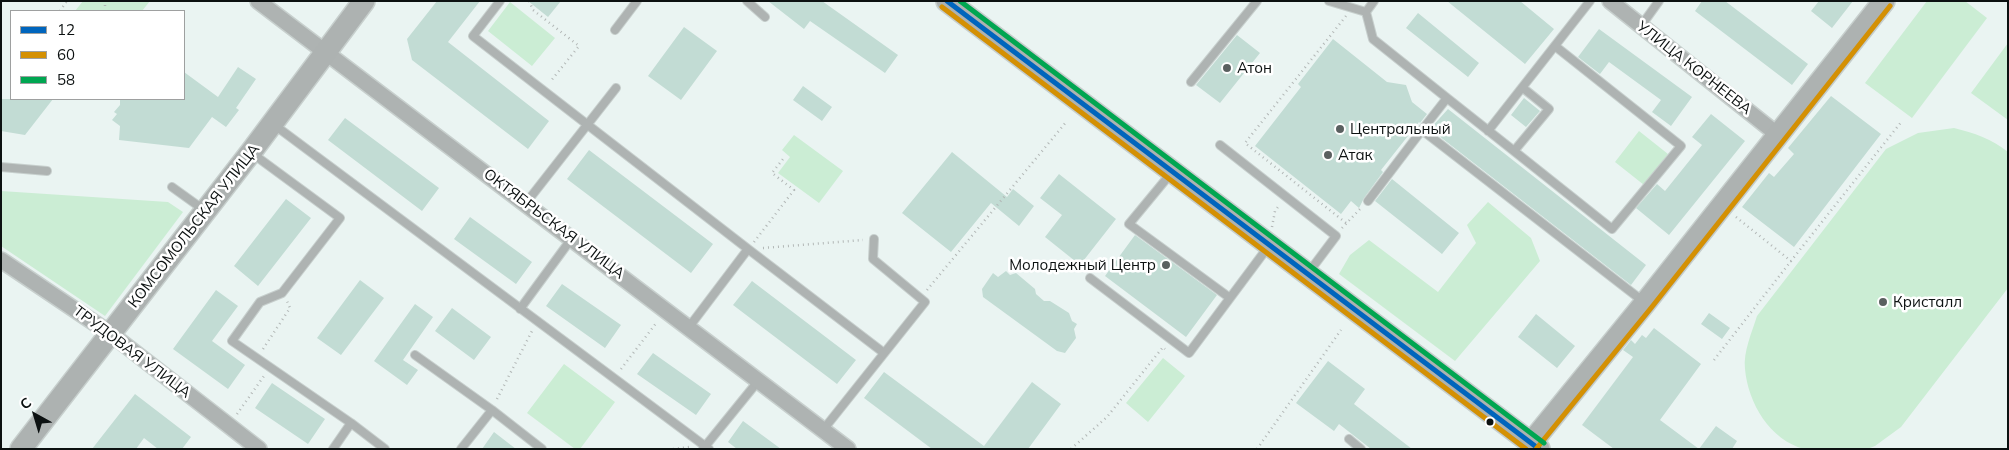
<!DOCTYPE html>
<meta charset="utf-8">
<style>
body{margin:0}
#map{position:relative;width:2009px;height:450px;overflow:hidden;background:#eaf4f2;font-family:Mulish,sans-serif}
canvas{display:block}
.frame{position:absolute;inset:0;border:2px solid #0c1111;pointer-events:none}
.legend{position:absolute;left:10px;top:10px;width:175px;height:90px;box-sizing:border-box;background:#fff;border:1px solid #9ea0a0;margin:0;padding:6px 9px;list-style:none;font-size:15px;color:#0c1111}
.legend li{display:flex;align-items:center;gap:10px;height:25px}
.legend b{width:25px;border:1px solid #9ea0a0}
.north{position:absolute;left:10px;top:390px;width:50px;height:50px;-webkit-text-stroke:4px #fff;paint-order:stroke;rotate:321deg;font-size:14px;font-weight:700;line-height:20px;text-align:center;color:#0c1111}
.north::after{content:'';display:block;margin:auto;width:18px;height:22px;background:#0c1111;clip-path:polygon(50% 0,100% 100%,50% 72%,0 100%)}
</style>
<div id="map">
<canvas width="2009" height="450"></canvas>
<div class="frame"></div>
<ul class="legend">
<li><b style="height:6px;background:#0065bd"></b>12</li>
<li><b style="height:6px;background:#d49003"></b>60</li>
<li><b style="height:6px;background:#00a651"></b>58</li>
</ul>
<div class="north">С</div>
</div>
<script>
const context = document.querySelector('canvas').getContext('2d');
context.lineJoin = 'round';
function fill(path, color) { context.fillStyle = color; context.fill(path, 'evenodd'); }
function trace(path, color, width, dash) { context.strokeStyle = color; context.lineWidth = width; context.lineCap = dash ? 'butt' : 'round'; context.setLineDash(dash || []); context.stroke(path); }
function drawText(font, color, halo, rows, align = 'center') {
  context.font = font + ' Mulish,sans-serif'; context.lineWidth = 5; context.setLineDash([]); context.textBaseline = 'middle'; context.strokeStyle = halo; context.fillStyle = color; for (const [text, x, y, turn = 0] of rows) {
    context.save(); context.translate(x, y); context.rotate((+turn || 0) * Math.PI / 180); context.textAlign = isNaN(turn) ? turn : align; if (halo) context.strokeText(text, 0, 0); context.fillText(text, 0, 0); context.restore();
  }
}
fill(new Path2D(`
 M 83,1 L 150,1 L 142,11 L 75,11 Z
 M 1927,1 L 1965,1 L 1987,18 L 1912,118 L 1865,83 Z
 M 510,2 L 555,38 L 532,66 L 488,31 Z
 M 2008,43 L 2008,120 L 1971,93 Z
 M 1954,128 C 1974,133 1992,139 2008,152 L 2008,288 L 1901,427 L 1875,446 L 1867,449 L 1804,449 C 1770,440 1748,403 1745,369 C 1743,352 1752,332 1757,316 L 1886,149 L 1918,133 Z
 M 1639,131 L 1668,154 L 1644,185 L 1615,162 Z
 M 794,135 L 843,171 L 819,203 L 778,173 L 790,157 L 782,150 Z
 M 1,191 L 168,202 L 183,212 L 105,316 L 1,246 Z
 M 1488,202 L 1531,238 L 1540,261 L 1455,361 L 1339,274 L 1350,255 L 1369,240 L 1438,292 L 1476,243 L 1467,225 Z
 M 1163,358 L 1185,376 L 1148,422 L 1126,403 Z
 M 564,364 L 615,402 L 580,449 L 575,449 L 527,413 Z`), '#cbedd4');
fill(new Path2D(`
 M 437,1 L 480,1 L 448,42 L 549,121 L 528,149 L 412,60 L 407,39 Z
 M 528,1 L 561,1 L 548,17 Z
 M 768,1 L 822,1 L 898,55 L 885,73 L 810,21 L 804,29 Z
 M 1447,1 L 1520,1 L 1554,29 L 1525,64 Z
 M 1702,1 L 1725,1 L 1808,64 L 1792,85 L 1695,11 Z
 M 1819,1 L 1853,1 L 1832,28 L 1811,11 Z
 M 1418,13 L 1479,63 L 1468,77 L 1406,28 Z
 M 684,27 L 717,51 L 681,100 L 648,76 Z
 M 1599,29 L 1692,97 L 1671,126 L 1652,112 L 1661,100 L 1609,62 L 1600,74 L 1578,57 Z
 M 1237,35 L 1260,53 L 1220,103 L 1196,85 Z
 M 1333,39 L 1387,82 L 1406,85 L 1412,102 L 1427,114 L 1420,123 L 1419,122 L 1381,170 L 1383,172 L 1364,198 L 1359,208 L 1351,201 L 1341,214 L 1255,146 L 1301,87 L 1298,84 Z
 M 238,67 L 256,79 L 236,108 L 239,110 L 226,127 L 212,117 L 189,148 L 119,140 L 120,126 L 112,120 L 117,114 L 114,112 L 120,105 L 120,99 L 184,99 L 184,72 L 218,97 Z
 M 803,86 L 832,107 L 822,121 L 793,100 Z
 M 1831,96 L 1881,134 L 1794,247 L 1742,207 L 1769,173 L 1774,177 L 1794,154 L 1788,148 Z
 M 1524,98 L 1540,111 L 1526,127 L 1511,115 Z
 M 1,99 L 53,99 L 25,135 L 1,131 Z
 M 1448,109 L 1646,265 L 1631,285 L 1430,129 Z
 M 1711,114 L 1745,141 L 1669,235 L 1636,208 L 1657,184 L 1665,191 L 1702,145 L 1692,137 Z
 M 345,118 L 439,188 L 422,211 L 328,140 Z
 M 589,150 L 713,244 L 691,273 L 567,179 Z
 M 952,152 L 1007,197 L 1013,189 L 1034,206 L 1019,226 L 991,203 L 951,252 L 902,213 Z
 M 1059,174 L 1116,219 L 1080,265 L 1045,237 L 1062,215 L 1040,198 Z
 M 1392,179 L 1459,233 L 1442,254 L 1375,201 Z
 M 286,199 L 311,218 L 258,286 L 234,266 Z
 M 470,217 L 532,262 L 516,284 L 454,239 Z
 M 1135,235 L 1217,295 L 1186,337 L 1105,276 Z
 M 1006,271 L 1010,275 L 1016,273 L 1035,289 L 1036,294 L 1044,301 L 1050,301 L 1069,313 L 1072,321 L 1077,324 L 1074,329 L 1076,338 L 1065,353 L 1057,351 L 983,297 L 982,289 L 993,273 L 998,277 Z
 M 360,280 L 384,298 L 341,355 L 317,338 Z
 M 752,281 L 856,360 L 837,384 L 733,305 Z
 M 562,284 L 621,325 L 605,348 L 546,306 Z
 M 216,290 L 238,306 L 212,341 L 245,365 L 228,389 L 173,349 Z
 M 415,304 L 433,317 L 403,360 L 418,370 L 407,385 L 374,361 Z
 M 452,308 L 491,337 L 474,360 L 435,331 Z
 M 1709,313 L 1730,328 L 1722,339 L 1701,324 Z
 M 1536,314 L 1575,346 L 1557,368 L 1518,337 Z
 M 1654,328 L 1701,364 L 1660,420 L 1699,449 L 1716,426 L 1737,441 L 1732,449 L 1614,449 L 1582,425 L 1633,357 L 1623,350 L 1631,340 L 1635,344 L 1642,335 L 1646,338 Z
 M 653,353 L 711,394 L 696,415 L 637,374 Z
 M 1328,361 L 1365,389 L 1354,404 L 1412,449 L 1371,449 L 1339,424 L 1334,431 L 1296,403 Z
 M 884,372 L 984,446 L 1032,382 L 1061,404 L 1028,449 L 932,449 L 864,398 Z
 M 272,383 L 325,419 L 308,444 L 255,408 Z
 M 135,394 L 191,437 L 182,449 L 158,449 L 144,438 L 136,449 L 92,449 Z
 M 743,421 L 781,449 L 737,449 L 728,442 Z
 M 494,432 L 516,449 L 482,449 Z`), '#c2dcd4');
const lane = new Path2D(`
 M 500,1 L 473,36 L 748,249 L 689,327
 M 747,1 L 765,17
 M 1329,1 L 1366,12 L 1374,1
 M 1366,12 L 1373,39 L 1447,98 L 1422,130 L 1644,302
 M 1641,26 L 1659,1
 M 615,30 L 637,1
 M 1191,82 L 1257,1
 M 1447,98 L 1514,151 L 1549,109 L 1523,88
 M 273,124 L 709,449
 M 1488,131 L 1590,1
 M 1220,145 L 1336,236 L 1309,272
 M 1514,151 L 1612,229 L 1681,146 L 1555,46
 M 253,154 L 340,218 L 282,293 L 260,302 L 232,341 L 351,423 L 333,449
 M 1,167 L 47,171
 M 1172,172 L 1129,224 L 1230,298 L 1268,247
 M 172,187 L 204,210
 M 1368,201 L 1422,130
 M 526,203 L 616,88
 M 748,249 L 884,353
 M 1090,278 L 1189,353 L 1230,298
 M 520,309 L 572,238
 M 415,355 L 492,410
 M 351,423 L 385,449
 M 823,430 L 925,302 L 873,259 L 874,239
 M 1349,439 L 1361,449
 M 461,449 L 492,410 L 542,449
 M 703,449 L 759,380`);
const street = new Path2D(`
 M 258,1 L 848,449
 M 1610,1 L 1778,135
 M 1,260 L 111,334 L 259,449`);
const secondary = new Path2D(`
 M 947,1 L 1539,449
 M 1531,443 L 1645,303 L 1884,1
 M 21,449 L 251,152 L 364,1`);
trace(lane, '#c7cfcd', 10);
trace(street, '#c7cfcd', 18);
trace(secondary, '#c7cfcd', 24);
trace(new Path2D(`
 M 529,1 L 533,10 L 579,46 L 550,82
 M 60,11 L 67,1
 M 105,11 L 105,1
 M 1346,16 L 1245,143 L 1346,223
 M 1736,217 L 1791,261 L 1902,121
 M 1272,227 L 1275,211 L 1280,204
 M 1342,228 L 1360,209
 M 754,242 L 794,190 L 772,173 L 783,159
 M 763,248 L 863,240
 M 927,290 L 1067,121
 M 263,349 L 290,308 L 287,301
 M 1714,360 L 1791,261
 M 621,369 L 657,322
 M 497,399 L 532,331
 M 237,414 L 264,376
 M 673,449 L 689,447
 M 1071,449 L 1107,417 L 1163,347 L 1165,349
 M 1257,449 L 1341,330`), '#b2b7b6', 2.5, [1, 4]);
trace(lane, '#aeb3b2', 8);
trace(street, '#aeb3b2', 15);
trace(secondary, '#adb2b1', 21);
trace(new Path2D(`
 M 947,1 L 1539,449`), '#0065bd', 5);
trace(new Path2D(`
 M 942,7 L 1526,449
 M 1536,449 L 1651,308 L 1890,6`), '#d49003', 5);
trace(new Path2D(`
 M 960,1 L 1544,443`), '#00a651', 5);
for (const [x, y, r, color] of [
 [1227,68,5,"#5a6060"],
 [1340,129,5,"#5a6060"],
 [1328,155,5,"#5a6060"],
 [1166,265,5,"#5a6060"],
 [1883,302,5,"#5a6060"],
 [1490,422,4.5,"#0c1111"]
]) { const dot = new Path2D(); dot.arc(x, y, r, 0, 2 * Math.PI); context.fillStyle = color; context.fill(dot); trace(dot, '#fff', 2); }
drawText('15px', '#0c1111', '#fff', [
 ["Атон",1237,68],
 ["Центральный",1350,129],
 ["Атак",1338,155],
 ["Молодежный Центр",1156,265,"right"],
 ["Кристалл",1893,302]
], 'left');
drawText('15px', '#0c1111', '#fff', [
 ["УЛИЦА КОРНЕЕВА",1694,68,38],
 ["ОКТЯБРЬСКАЯ УЛИЦА",554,224,37],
 ["КОМСОМОЛЬСКАЯ УЛИЦА",194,226,-52],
 ["ТРУДОВАЯ УЛИЦА",132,352,37]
]);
</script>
